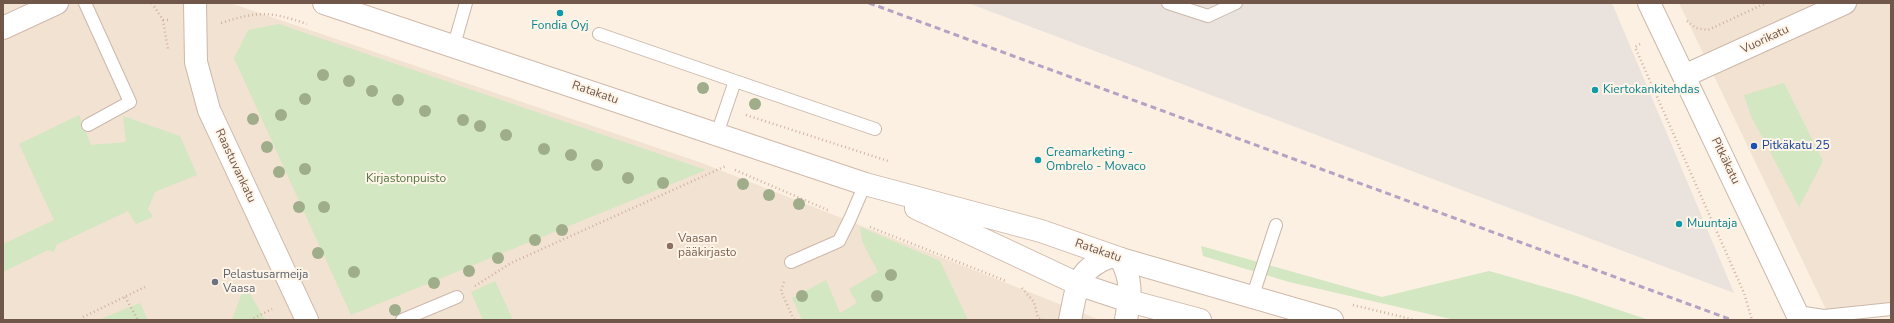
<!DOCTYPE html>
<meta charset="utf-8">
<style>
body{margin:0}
#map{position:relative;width:1894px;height:323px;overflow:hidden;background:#fbf0e2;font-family:"Nunito Sans",sans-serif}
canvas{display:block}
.frame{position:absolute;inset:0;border:4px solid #71574a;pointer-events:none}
</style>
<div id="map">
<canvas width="1894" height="323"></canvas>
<div class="frame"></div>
</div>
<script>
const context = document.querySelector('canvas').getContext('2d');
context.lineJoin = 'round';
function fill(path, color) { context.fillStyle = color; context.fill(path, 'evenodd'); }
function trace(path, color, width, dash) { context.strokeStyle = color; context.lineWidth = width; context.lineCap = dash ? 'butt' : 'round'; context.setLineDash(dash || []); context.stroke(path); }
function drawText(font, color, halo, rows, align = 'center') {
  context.font = font + ' "Nunito Sans",sans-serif'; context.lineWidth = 4; context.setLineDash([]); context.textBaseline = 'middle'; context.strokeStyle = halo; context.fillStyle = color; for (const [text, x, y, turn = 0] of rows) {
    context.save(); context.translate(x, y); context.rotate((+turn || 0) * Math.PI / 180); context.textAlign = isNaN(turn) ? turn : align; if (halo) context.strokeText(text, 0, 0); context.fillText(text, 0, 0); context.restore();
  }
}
fill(new Path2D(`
 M 3,3 L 230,3 L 702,163 L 1100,320 L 3,320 Z
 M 1679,3 L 1891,3 L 1891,316 L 1831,320 Z`), '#f2e2d1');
fill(new Path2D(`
 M 968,3 L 1612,3 L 1734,293 Z`), '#eae3dd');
fill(new Path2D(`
 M 279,24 L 706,170 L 351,315 L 234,58 L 248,30 Z
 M 1784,83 L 1823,161 L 1799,207 L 1751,116 L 1744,95 Z
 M 79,115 L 91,145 L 126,142 L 123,116 L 180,136 L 197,175 L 155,192 L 148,209 L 153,217 L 136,224 L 128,211 L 56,245 L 54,252 L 48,250 L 3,272 L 3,244 L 54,220 L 19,144 Z
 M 860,227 L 940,261 L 968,320 L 802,320 L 792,298 L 826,280 L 840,313 L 857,303 L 849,289 L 878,272 L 862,241 Z
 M 1201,246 L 1382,297 L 1489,271 L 1577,296 L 1649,320 L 1455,320 L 1289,282 L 1203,256 Z
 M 495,281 L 513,320 L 483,320 L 471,292 Z
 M 245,285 L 265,320 L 232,320 Z
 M 140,303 L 148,320 L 98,320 Z`), '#d2e7c2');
const lane = new Path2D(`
 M 85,3 L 130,102 L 88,125
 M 1168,3 L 1208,16 L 1236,3
 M 599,34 L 735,81 L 717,134
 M 454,45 L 466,3
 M 735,81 L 875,129
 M 791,262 L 839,241 L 850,219 L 865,184
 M 1252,298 L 1276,225
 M 1797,312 L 1824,316 L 1891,309
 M 402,320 L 457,297`);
const street = new Path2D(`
 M 195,3 L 196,62 L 209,110 L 307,320
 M 1649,3 L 1800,320
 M 1684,76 L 1845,3
 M 1121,259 C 1133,282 1130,296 1126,320
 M 1070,320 C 1077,287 1076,269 1112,256`);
const secondary = new Path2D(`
 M 324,3 L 865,184 L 1041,231 L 1121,259 L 1332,320
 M 3,28 L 57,3
 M 916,208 L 1078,284 L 1129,301 L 1200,320`);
trace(lane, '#cbb8aa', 14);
trace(street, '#cbb8aa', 24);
trace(secondary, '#d0b9aa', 24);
trace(new Path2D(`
 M 152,3 L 163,20 L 168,50
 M 163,20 L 170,20
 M 1687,21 L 1696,28 L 1708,30 L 1766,3
 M 221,23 C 259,11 269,11 307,24
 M 1640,44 L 1635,47 L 1744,293 L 1752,320
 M 746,115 L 888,161
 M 735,170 L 830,211
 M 870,227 L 1006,281
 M 784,282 L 781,291 L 794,320
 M 475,286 L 511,263 L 726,166
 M 1022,288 L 1034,302 L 1038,318 L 1044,320
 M 125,297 L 138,320
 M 1353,305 L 1415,320
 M 83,317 L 145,287
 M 250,320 L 272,309`), '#d3b19f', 2.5, [1, 3]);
trace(lane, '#fff', 12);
trace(street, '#fff', 22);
trace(secondary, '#fff', 22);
trace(new Path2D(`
 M 869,3 L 1732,320`), '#b3a2c3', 3, [6, 4]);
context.fillStyle = '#9fad8b';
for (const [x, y] of [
 [323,75],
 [349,81],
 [703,88],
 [372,91],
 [305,99],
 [398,100],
 [755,104],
 [425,111],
 [281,115],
 [253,119],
 [463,120],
 [480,126],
 [506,135],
 [267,147],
 [544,149],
 [571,155],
 [597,165],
 [305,169],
 [279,172],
 [628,178],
 [663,183],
 [743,184],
 [769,195],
 [799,204],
 [299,207],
 [324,207],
 [562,230],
 [535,240],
 [318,253],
 [498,258],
 [469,271],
 [354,272],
 [891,275],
 [434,283],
 [802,296],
 [877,296],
 [395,310]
]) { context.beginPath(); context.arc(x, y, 6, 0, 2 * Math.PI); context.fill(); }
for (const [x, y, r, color] of [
 [560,13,4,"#0f9aa8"],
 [1595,90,4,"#0f9aa8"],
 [1754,146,4,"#1a4fb4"],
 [1038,160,4,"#0f9aa8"],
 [1679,224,4,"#0f9aa8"],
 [670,246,4,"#8d6e63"],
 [215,282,4,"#6b7280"]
]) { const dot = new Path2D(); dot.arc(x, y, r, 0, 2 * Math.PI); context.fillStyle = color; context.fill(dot); trace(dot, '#fef5e8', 1.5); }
drawText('12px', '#0d838f', '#fef5e8', [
 ["Fondia Oyj",560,26,"center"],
 ["Kiertokankitehdas",1603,90],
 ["Creamarketing -",1046,153],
 ["Ombrelo - Movaco",1046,167],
 ["Muuntaja",1687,224]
], 'left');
drawText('12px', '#71574a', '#fef5e8', [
 ["Vuorikatu",1765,40,-25],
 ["Ratakatu",595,93,19],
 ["Pitkäkatu",1725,161,64],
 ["Raastuvankatu",235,166,65],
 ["Ratakatu",1098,251,19]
]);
drawText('12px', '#164399', '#fef5e8', [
 ["Pitkäkatu 25",1762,146]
], 'left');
drawText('12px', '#547643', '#fef5e8', [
 ["Kirjastonpuisto",406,179]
]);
drawText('12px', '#785e54', '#fef5e8', [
 ["Vaasan",678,239],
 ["pääkirjasto",678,253]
], 'left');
drawText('12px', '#5b616d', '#fef5e8', [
 ["Pelastusarmeija",223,275],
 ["Vaasa",223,289]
], 'left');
</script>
